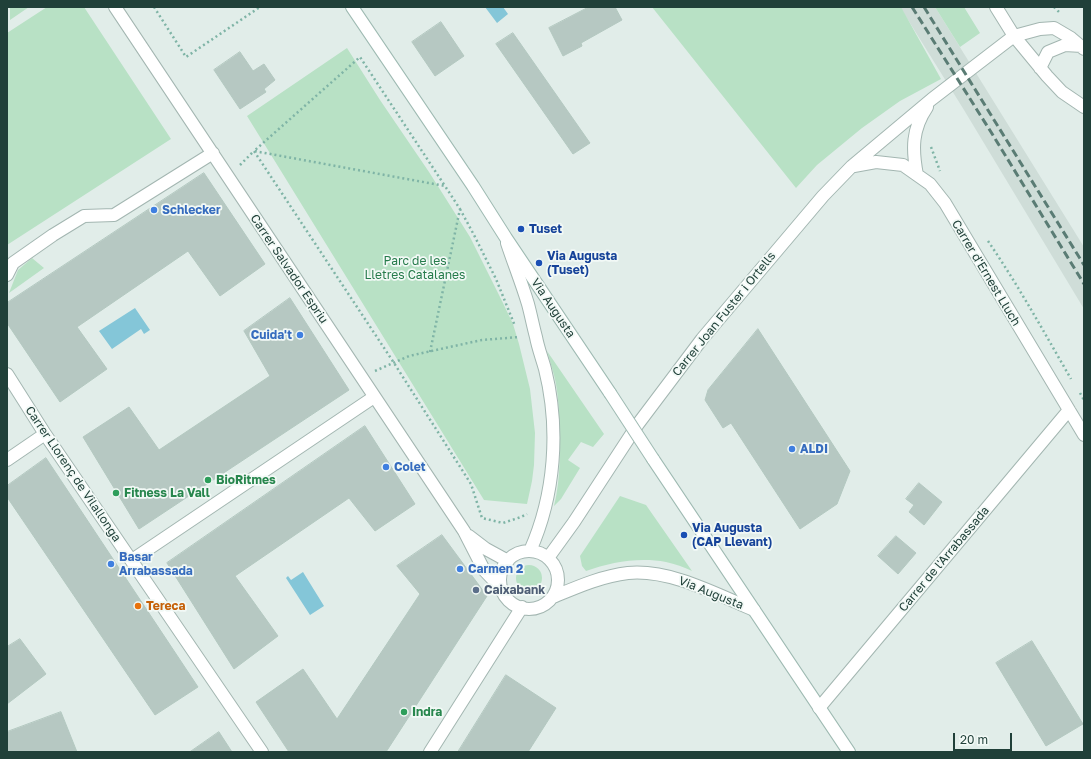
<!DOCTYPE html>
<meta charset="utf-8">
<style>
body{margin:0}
#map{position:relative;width:1091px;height:759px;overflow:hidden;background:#e1ede9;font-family:"Golos Text",sans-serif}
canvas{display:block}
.frame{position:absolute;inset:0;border:8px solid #204039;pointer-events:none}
.scale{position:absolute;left:953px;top:733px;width:59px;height:18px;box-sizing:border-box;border:2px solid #204039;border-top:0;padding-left:5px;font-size:12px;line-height:14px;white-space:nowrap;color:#204039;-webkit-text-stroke:3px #f2f9f6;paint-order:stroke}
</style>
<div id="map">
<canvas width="1091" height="759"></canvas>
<div class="frame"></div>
<div class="scale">20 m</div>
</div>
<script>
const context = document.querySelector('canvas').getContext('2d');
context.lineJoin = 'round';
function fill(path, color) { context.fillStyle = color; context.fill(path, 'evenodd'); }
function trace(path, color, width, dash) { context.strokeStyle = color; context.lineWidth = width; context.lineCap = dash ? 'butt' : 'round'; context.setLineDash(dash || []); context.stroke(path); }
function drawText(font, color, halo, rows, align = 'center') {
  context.font = font + ' "Golos Text",sans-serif'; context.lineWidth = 3.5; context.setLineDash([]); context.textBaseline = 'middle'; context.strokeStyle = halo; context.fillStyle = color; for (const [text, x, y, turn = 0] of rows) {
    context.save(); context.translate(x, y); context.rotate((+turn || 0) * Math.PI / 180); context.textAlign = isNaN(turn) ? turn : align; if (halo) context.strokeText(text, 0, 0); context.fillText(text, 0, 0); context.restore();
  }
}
fill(new Path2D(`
 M 900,7 L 935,7 L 1084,247 L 1084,309 L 964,110 Z`), '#cfddd8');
fill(new Path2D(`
 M 10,7 L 29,7 L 10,20 Z
 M 47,7 L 84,7 L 171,139 L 7,245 L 7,33 Z
 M 652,7 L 901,7 L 941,79 L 900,101 L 862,128 L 817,165 L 796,188 Z
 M 935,7 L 964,7 L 980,33 L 960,47 Z
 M 347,48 L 380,100 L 429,172 L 470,237 L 502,301 L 513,324 L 519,344 L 530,389 L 535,433 L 534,465 L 532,481 L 527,504 L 484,500 L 247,116 Z
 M 32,258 L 44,268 L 9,293 L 18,270 Z
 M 547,351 L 604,434 L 593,447 L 581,442 L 568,460 L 580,468 L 561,499 L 554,506 C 561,477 560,450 559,420 C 559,408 558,396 556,384 C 554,373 550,362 547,351 Z
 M 620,496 L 646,505 L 692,571 C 684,567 675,564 666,562 C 639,557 611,562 586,571 L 582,566 L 580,556 Z
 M516 578a13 13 0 1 1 26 0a13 13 0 1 1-26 0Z`), '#b8e1c5');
fill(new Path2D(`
 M 485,7 L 503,7 L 508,14 L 497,23 Z
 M 135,308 L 150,330 L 144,334 L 141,329 L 112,349 L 99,331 Z
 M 303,572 L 324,606 L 310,615 L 286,578 L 288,576 L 291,580 Z`), '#84c6d8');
const building = new Path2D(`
 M 589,7 L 615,7 L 622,20 L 581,43 L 582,46 L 563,56 L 549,28 Z
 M 441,22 L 464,56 L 435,76 L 412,42 Z
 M 513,33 L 590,143 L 573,154 L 496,44 Z
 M 240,52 L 253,71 L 264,64 L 275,80 L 264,89 L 266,92 L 240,109 L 214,70 Z
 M 204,173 L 265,264 L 220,296 L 188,251 L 77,327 L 107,369 L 60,402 L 7,323 L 7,303 Z
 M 290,298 L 349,390 L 139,529 L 83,437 L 129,407 L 159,450 L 270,376 L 244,331 Z
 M 758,329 L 850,471 L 837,504 L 800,529 L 731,423 L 723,428 L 705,400 L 708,390 Z
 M 365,426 L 415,504 L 375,531 L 349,498 L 235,576 L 278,636 L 234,669 L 167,563 Z
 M 46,458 L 198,687 L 155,715 L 7,497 L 7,486 Z
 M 919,483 L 942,502 L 924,525 L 909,512 L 914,505 L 906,499 Z
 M 442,535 L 487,596 L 386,752 L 289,752 L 256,702 L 303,669 L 337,719 L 420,594 L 397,566 Z
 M 896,536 L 916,553 L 898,574 L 878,556 Z
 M 20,639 L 46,674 L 7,704 L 7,647 Z
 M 1032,641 L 1083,724 L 1046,746 L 996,663 Z
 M 506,675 L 556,708 L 528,752 L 458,752 Z
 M 61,712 L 77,752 L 7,752 L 7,732 Z
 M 219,732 L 232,752 L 190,752 Z`);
fill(building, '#b6c8c2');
trace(building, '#b3c8c0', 1);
const minor = new Path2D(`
 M 115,7 L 464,531 L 484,570 L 503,590
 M 996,7 L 1014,36 L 1047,76 L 1062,92 L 1084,107
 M 1040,68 L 1048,52 L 1065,45 L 1082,46
 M 854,166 L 876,162 L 903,165 L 930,184 L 945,203 L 1084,435
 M 917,175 C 912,149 912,129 927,107
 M 507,243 C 514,264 522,284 528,304 C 531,315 533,326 536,337 C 538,348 542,358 545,369 C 560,429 555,495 530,551
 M 7,275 L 13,263 L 53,235 L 84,216 L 114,215 L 213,153
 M 7,374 L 45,434 L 262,752
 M 7,460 L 45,434
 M 469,536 L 486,549 L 508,561
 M500 580a29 29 0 1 1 58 0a29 29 0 1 1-58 0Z
 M 548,558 L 574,522 L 638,424 L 702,339 L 823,196 L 852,166 L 932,99 L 1014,36 L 1040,29 L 1054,28 L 1071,38 L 1084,49
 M 132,560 L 374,397
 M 553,597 C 577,587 602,576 628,573 C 670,569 716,594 754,610
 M 819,708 L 1069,410
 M 430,752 L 522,607`);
const secondary = new Path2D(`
 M 352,7 L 473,186 L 506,238 L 610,393
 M 653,459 L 849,752`);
trace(minor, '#a3b6b1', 14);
trace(secondary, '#9ebab2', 14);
trace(new Path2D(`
 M 154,7 L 186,57 L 260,7
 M 1054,7 L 1060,13
 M 931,147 L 940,171
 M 240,165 L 254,151 L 394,363 L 471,484 L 482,518 L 503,523 L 521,517 L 527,514
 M 460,209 L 474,235 L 496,279 L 515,326
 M 988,241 C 1018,285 1044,332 1071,379
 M 430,352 L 460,209 L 445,186 L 254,151 L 360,57 L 445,186
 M 375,371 L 409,356 L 445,348 L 482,340 L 519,337
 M 1080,393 L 1084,400`), '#7fb4a6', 2.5, [2, 3]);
trace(minor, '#fff', 12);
trace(secondary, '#fff', 12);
trace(new Path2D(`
 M 912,7 L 991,132 L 1084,284
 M 924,7 L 1084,265`), '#5a7c74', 3, [8, 4]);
const secondaryBridge = new Path2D(`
 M 610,393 L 653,459`);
trace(secondaryBridge, '#9ebab2', 14, []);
trace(secondaryBridge, '#fff', 12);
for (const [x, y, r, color] of [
 [154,210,4,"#3f7fe0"],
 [521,229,4,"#1a4fb4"],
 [539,263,4,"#1a4fb4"],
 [300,335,4,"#3f7fe0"],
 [792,449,4,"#3f7fe0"],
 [386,467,4,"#3f7fe0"],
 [208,480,4,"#2e9e5b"],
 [116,493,4,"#2e9e5b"],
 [684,535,4,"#1a4fb4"],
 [111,564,4,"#3f7fe0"],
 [460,569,4,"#3f7fe0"],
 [476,590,4,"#5c6f8a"],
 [138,606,4,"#e8710a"],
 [404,712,4,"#2e9e5b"]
]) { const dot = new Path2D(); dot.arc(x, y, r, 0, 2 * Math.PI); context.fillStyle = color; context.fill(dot); trace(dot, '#f2f9f6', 1.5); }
drawText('bold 12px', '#366cbe', '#f2f9f6', [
 ["Schlecker",162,210],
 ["Cuida't",292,335,"right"],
 ["ALDI",800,449],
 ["Colet",394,467],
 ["Basar",119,557],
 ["Arrabassada",119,571],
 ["Carmen 2",468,569]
], 'left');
drawText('bold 12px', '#164399', '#f2f9f6', [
 ["Tuset",529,229],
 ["Via Augusta",547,256],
 ["(Tuset)",547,270],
 ["Via Augusta",692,528],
 ["(CAP Llevant)",692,542]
], 'left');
drawText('12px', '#267b4b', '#f2f9f6', [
 ["Parc de les",415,261],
 ["Lletres Catalanes",415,275]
]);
drawText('12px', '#204039', '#f2f9f6', [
 ["Carrer Salvador Espriu",289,269,56],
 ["Carrer d'Ernest Lluch",986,273,59],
 ["Via Augusta",553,308,56],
 ["Carrer Joan Fuster i Ortells",724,314,-51],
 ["Carrer Llorenç de Vilallonga",73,474,56],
 ["Carrer de l'Arrabassada",944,559,-50],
 ["Via Augusta",711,593,22]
]);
drawText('bold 12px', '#27864d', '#f2f9f6', [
 ["BioRitmes",216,480],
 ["Fitness La Vall",124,493],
 ["Indra",412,712]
], 'left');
drawText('bold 12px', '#4e5e75', '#f2f9f6', [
 ["Caixabank",484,590]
], 'left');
drawText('bold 12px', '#c56008', '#f2f9f6', [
 ["Tereca",146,606]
], 'left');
</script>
